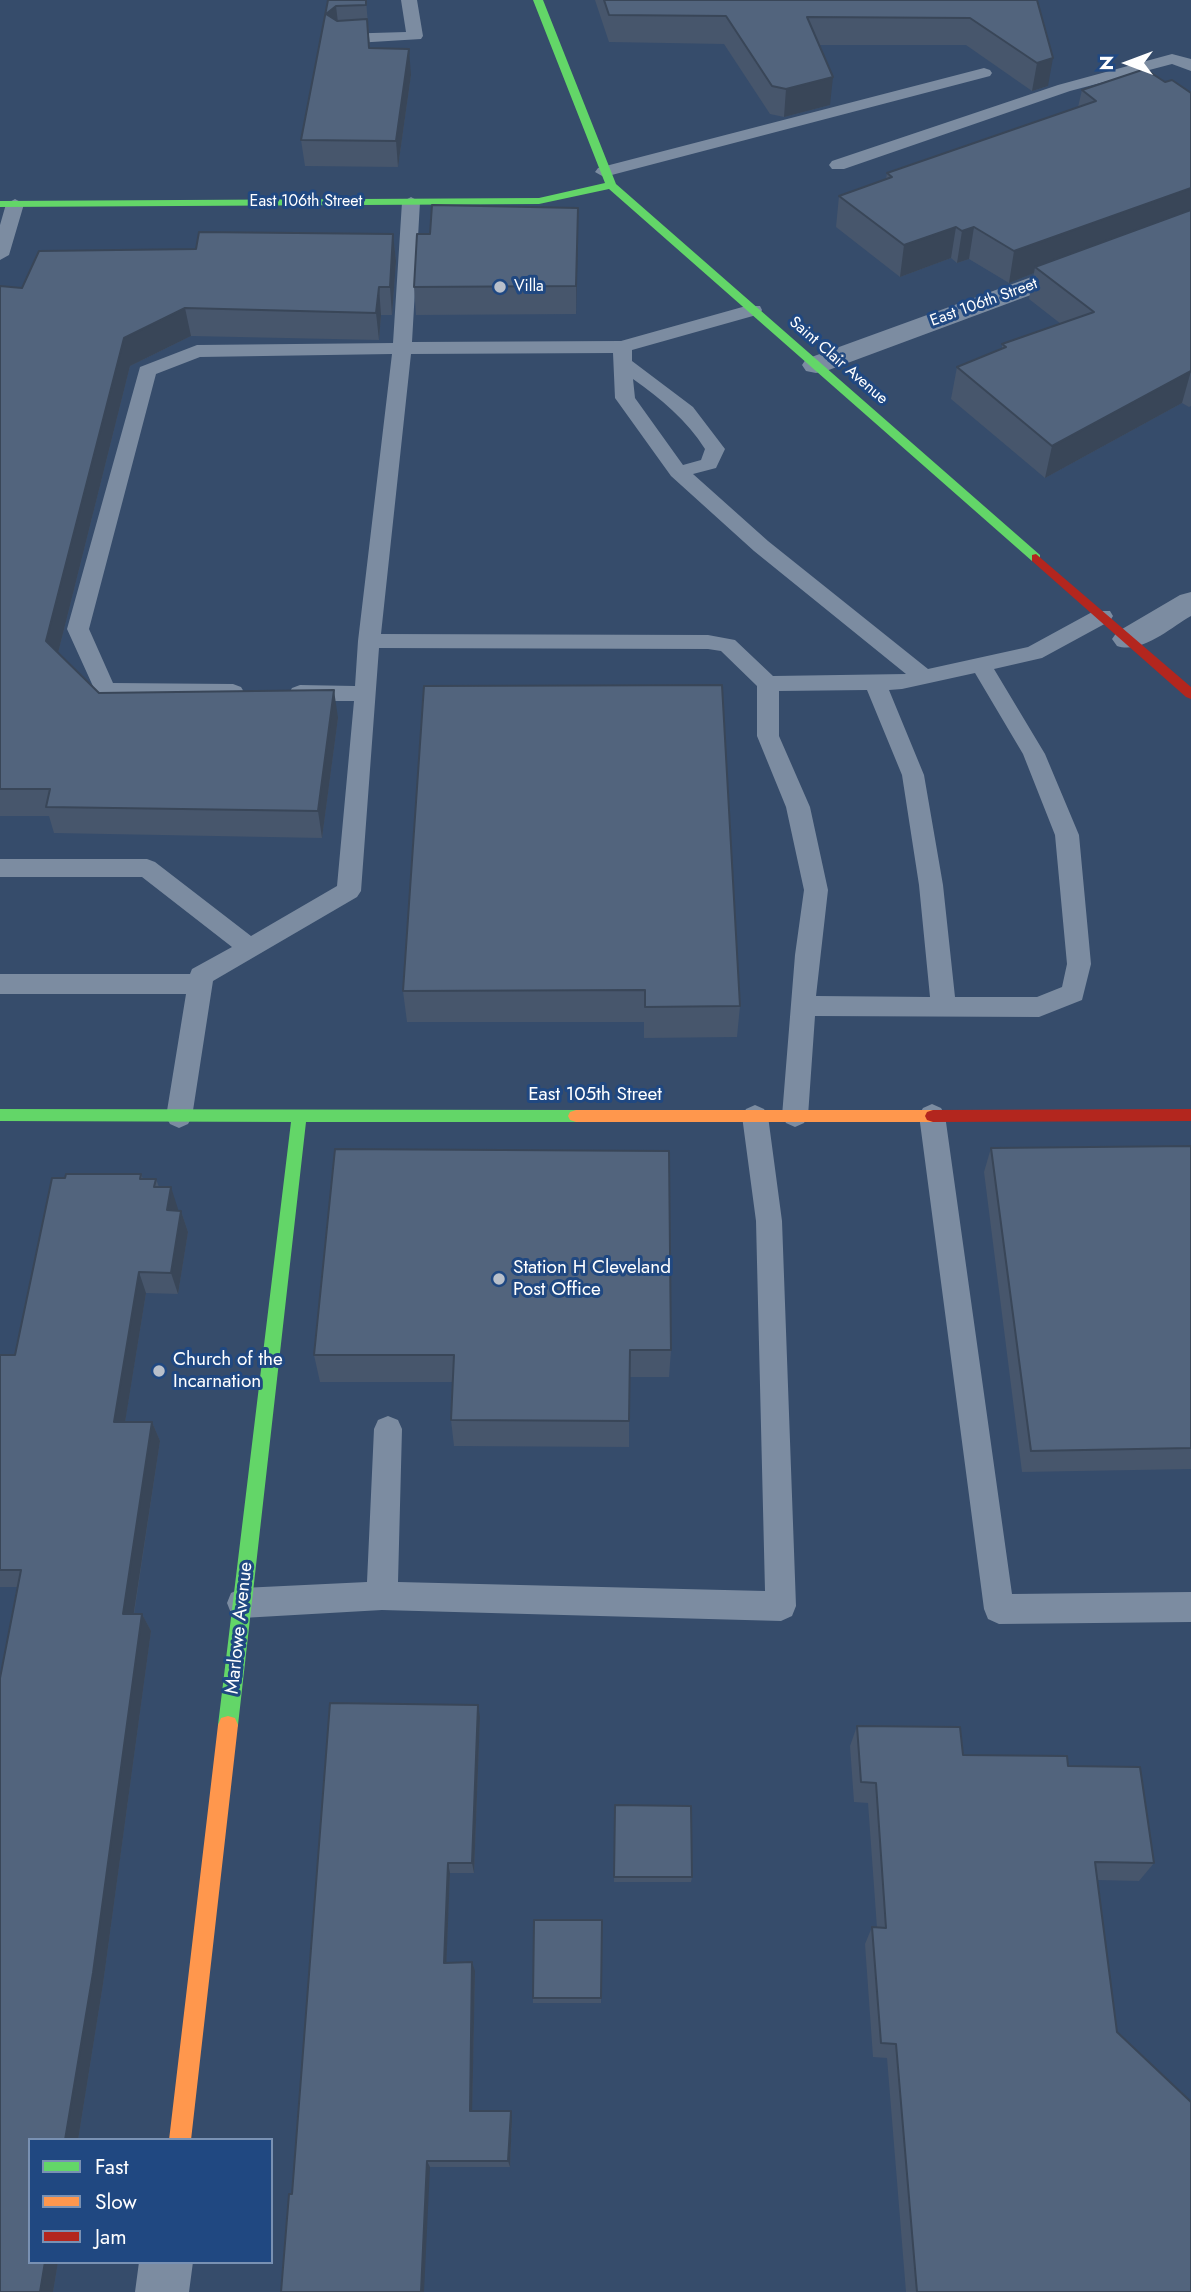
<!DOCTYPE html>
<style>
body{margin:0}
#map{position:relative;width:1191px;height:2292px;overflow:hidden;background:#364c6b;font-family:Jost,sans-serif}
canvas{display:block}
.legend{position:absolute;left:28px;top:2138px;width:245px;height:126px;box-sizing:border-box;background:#204881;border:2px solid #7991b3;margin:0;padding:9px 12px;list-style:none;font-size:21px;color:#fff}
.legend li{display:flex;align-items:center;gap:14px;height:35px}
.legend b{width:35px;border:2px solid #7991b3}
.north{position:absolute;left:1093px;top:28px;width:70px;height:70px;-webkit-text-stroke:5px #204881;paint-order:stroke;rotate:270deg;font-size:19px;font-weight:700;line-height:28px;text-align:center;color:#fff}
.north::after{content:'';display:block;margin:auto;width:24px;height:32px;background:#fff;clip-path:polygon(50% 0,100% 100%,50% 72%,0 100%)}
</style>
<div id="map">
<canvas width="1191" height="2292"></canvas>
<ul class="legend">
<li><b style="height:9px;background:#63d668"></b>Fast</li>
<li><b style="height:9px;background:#ff974d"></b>Slow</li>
<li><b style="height:9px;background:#b3261e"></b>Jam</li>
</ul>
<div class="north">N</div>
</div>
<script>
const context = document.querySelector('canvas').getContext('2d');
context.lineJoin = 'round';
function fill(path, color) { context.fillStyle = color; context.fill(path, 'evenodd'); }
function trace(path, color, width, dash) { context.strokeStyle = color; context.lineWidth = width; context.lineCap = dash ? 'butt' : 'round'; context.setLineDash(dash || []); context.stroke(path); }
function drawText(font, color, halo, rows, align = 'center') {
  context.font = font + ' Jost,sans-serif'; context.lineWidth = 6; context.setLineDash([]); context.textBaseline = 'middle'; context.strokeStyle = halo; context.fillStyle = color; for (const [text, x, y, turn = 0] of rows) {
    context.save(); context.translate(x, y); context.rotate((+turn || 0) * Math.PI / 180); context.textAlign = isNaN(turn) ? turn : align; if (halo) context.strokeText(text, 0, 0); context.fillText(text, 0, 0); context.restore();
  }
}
fill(new Path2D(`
 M 401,0 L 417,0 L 423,36 L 421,39 L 339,44 L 331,39 L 339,34 L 406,32 Z
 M 1172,54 L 1191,59 L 1191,71 L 1172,64 L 1070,91 L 844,169 L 832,169 L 829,165 L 832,161 L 1058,85 Z
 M 984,68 L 990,70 L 992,73 L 990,76 L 604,177 L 595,172 L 598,168 Z
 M 411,197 L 420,202 L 412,342 L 621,341 L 746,306 L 760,306 L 762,310 L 760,314 L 632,350 L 632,361 L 693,407 L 725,449 L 716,468 L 693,474 L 768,541 L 928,669 L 1028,647 L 1094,611 L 1110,611 L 1113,616 L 1110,621 L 1042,658 L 994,669 L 1045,754 L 1079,835 L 1091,964 L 1082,1000 L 1039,1017 L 815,1016 L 808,1116 L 804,1123 L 795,1127 L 786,1123 L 782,1116 L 795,955 L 804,890 L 786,807 L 757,736 L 757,686 L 721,651 L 708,649 L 379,648 L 361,891 L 357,897 L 213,981 L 192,1117 L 188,1124 L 179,1128 L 170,1124 L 166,1117 L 186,994 L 0,994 L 0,974 L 190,974 L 192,969 L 232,947 L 142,877 L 0,877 L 0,859 L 147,859 L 155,862 L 251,936 L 337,886 L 354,701 L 300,701 L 292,698 L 289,693 L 292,688 L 300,685 L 355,686 L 358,641 L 392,354 L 200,357 L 156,374 L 89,629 L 113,683 L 233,684 L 241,687 L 244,692 L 241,697 L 233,700 L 97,695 L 67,629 L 140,367 L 197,345 L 393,343 L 402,202 ZM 613,353 L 615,398 L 671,476 L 754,551 L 906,674 L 773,676 L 735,640 L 708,635 L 381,634 L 411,354 ZM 633,379 C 661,399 687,420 705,449 L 701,460 L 683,465 L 635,398 ZM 975,673 L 1023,754 L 1055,835 L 1067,964 L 1062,987 L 1037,997 L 955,997 L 943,885 L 924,775 L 889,690 L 902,689 ZM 867,690 L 902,775 L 919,885 L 930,997 L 816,996 L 828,890 L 810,807 L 779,736 L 779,691 Z
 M 15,199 L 24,204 L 9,255 L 0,260 L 0,225 L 6,204 Z
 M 932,1104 L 941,1108 L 945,1115 L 1012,1594 L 1191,1592 L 1191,1622 L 999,1624 L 988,1619 L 984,1609 L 919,1115 L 923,1108 Z
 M 755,1105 L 764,1109 L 768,1116 L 782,1221 L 796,1606 L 792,1616 L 781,1621 L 382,1610 L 242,1618 L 231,1613 L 227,1603 L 231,1593 L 242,1588 L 367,1582 L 374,1429 L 378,1420 L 388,1416 L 398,1420 L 402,1429 L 398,1582 L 765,1591 L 756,1221 L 742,1116 L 746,1109 Z`), '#7c8ca1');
fill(new Path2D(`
 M 1081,259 L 1090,261 L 1094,267 L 1090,273 L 826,371 L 816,373 L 806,371 L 802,365 L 806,359 Z
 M 1191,592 L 1191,616 C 1170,628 1142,654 1117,646 L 1112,639 L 1117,632 L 1180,595 Z
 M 139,2262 L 193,2262 L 189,2292 L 135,2292 Z`), '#7c8ca1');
fill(new Path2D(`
 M 533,0 L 543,0 L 616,184 L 1040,555 L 1040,561 L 1032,561 L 609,189 L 539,204 L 0,207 L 0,201 L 539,198 L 605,183 Z
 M 0,1109 L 576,1110 L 582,1112 L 584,1116 L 582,1120 L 576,1122 L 306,1122 L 238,1725 L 235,1732 L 228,1734 L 221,1732 L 218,1725 L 291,1122 L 0,1121 Z`), '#63d668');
fill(new Path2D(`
 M 576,1110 L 933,1110 L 939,1112 L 941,1116 L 939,1120 L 933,1122 L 576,1122 L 570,1120 L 568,1116 L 570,1112 Z
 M 228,1716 L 235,1718 L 238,1725 L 191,2140 L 169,2140 L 218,1725 L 221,1718 Z`), '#ff974d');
fill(new Path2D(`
 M 1036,554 L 1191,687 L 1191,699 L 1186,697 L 1032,561 L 1032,555 Z
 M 1191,1109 L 1191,1121 L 933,1122 L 927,1120 L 925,1116 L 927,1112 L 933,1110 Z`), '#b3261e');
fill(new Path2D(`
 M 328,0 L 366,0 L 370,48 L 411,75 L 398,167 L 305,166 L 301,140 Z
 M 595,0 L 1037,0 L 1048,86 L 1032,91 L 966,45 L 819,45 L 830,105 L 784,117 L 770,114 L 724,44 L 609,42 Z
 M 1165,82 L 1191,93 L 1191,406 L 1189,407 L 1182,403 L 1045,478 L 951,399 L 957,367 L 1002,349 L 1002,344 L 1061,324 L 1029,299 L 1034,273 L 1009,283 L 969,259 L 957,263 L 951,258 L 900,277 L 836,227 L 839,196 L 886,179 L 887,173 L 1078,107 L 1082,90 Z
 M 578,208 L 576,314 L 416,315 L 414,287 L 430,234 Z
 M 393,234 L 396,261 L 392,315 L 381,315 L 379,340 L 191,336 L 130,366 L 58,653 L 99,693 L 338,718 L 322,838 L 54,833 L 49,816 L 0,816 L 0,286 L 22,288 L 196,249 Z
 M 424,686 L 740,1006 L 737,1037 L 644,1038 L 644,1022 L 407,1022 L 403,991 Z
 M 1191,1146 L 1191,1469 L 1022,1472 L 984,1172 L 991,1148 Z
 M 335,1149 L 671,1350 L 669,1377 L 629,1377 L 629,1447 L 454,1446 L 451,1420 L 452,1382 L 320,1382 L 314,1355 Z
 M 66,1174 L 141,1174 L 143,1179 L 156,1179 L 159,1187 L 171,1187 L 177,1210 L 181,1211 L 188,1232 L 178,1294 L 146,1293 L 125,1422 L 152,1422 L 160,1441 L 134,1614 L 142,1614 L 151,1631 L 103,1984 L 78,2140 L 30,2140 L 30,2262 L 58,2262 L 53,2292 L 0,2292 L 0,1678 L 17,1587 L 0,1587 L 0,1355 L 15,1355 L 52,1178 L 65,1178 Z
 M 480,1717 L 474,1873 L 450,1873 L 446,1963 L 475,1971 L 472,2111 L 512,2118 L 510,2167 L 430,2167 L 292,2194 Z
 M 857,1726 L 963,1755 L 1068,1766 L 1154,1863 L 1139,1881 L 1097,1880 L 1117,2032 L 1191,2292 L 906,2292 L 887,2058 L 873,2057 L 865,1944 L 872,1927 L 877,1928 L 868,1803 L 854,1802 L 850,1746 Z
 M 615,1805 L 692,1877 L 691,1882 L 614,1882 Z
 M 602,1920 L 601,2003 L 533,2003 L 533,1998 Z`), '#47566c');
fill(new Path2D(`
 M 336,6 L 339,31 L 326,14 Z
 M 409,49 L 411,75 L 398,167 L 396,141 Z
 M 1053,58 L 1048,86 L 1032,91 L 1037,63 Z
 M 833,77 L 830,105 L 784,117 L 786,89 Z
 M 1191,188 L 1191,213 L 1035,267 L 1034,273 L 1009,283 L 1014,251 Z
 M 578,208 L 578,235 L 576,314 L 576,286 Z
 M 956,227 L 951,258 L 900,277 L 904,245 Z
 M 974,227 L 969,259 L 957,263 L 962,231 Z
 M 393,234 L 396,261 L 392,315 L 390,287 Z
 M 379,287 L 381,315 L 379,340 L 376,313 Z
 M 185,308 L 191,336 L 130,366 L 54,669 L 46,641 L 124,338 Z
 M 1191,371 L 1182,403 L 1045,478 L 1052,446 Z
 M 334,690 L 338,718 L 322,838 L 318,811 Z
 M 171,1187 L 178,1209 L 174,1231 L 167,1210 Z
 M 181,1211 L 188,1232 L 178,1294 L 171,1273 Z
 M 139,1272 L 146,1293 L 122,1441 L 114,1422 Z
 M 152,1422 L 160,1441 L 131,1631 L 123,1614 Z
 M 142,1614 L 151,1631 L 103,1984 L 78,2140 L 65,2140 Z
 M 478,1705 L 480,1717 L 474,1873 L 472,1863 Z
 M 448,1863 L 450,1873 L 446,1972 L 444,1963 Z
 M 472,1962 L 475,1971 L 472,2118 L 470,2111 Z
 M 511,2111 L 512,2118 L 510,2167 L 508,2161 Z
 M 427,2161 L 430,2167 L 424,2292 L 421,2292 Z
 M 45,2262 L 58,2262 L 53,2292 L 40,2292 Z`), '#394658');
const building = new Path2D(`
 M 328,0 L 366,0 L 366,5 L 336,6 L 326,14 L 337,21 L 367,19 L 369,48 L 409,49 L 396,141 L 301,140 Z
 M 604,0 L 1037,0 L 1053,58 L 1037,63 L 970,18 L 807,17 L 833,77 L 786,89 L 772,86 L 726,16 L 609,15 Z
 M 1145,69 L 1165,82 L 1172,80 L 1191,93 L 1191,188 L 1014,251 L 974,227 L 962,231 L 956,227 L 904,245 L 839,196 L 892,177 L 887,173 L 1096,101 L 1082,90 Z
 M 432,205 L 578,208 L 576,286 L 414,287 L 417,234 L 430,234 Z
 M 1191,210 L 1191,371 L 1052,446 L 957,367 L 1006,347 L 1002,344 L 1094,312 L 1035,267 Z
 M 199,232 L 393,234 L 390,287 L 379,287 L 376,313 L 185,308 L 124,338 L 46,641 L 99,693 L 334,690 L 318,811 L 46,807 L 50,789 L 0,789 L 0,286 L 22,288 L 39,251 L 196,249 Z
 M 722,685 L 740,1006 L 645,1007 L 645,990 L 403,991 L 424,686 Z
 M 1191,1146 L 1191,1448 L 1031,1451 L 991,1148 Z
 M 335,1149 L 669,1151 L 671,1350 L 630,1350 L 629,1421 L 451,1420 L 454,1355 L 314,1355 Z
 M 66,1174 L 141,1174 L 140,1179 L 156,1179 L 154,1187 L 171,1187 L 167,1210 L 181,1211 L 171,1273 L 139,1272 L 114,1422 L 152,1422 L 123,1614 L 142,1614 L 93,1973 L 65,2140 L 30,2140 L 30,2262 L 45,2262 L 40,2292 L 0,2292 L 0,1678 L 21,1570 L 0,1570 L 0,1355 L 15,1355 L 52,1178 L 65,1178 Z
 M 330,1703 L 478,1705 L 472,1863 L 448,1863 L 444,1963 L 472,1962 L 470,2111 L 511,2111 L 508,2161 L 427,2161 L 421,2292 L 281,2292 L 289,2194 L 292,2194 Z
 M 857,1726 L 960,1727 L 963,1755 L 1067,1756 L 1068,1766 L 1140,1767 L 1154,1863 L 1095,1862 L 1117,2032 L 1191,2102 L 1191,2292 L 917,2292 L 896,2044 L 881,2043 L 872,1927 L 886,1928 L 876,1783 L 861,1782 Z
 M 615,1805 L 691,1806 L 692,1877 L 614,1877 Z
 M 534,1920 L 602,1920 L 601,1998 L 533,1998 Z`);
fill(building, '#52647d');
trace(building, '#394658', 2);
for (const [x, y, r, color] of [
 [500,287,7,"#b9c0cb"],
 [499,1279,7,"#b9c0cb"],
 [159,1371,7,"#b9c0cb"]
]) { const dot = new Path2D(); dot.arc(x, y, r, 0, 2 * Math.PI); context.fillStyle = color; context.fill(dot); trace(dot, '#204881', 2.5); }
drawText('16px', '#fff', '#204881', [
 ["East 106th Street",306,202],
 ["East 106th Street",984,303,-20],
 ["Saint Clair Avenue",838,361,41]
]);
drawText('16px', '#fff', '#204881', [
 ["Villa",514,287]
], 'left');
drawText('19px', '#fff', '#204881', [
 ["East 105th Street",595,1095],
 ["Marlowe Avenue",240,1628,-84]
]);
drawText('19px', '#fff', '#204881', [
 ["Station H Cleveland",513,1268],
 ["Post Office",513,1290],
 ["Church of the",173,1360],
 ["Incarnation",173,1382]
], 'left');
</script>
